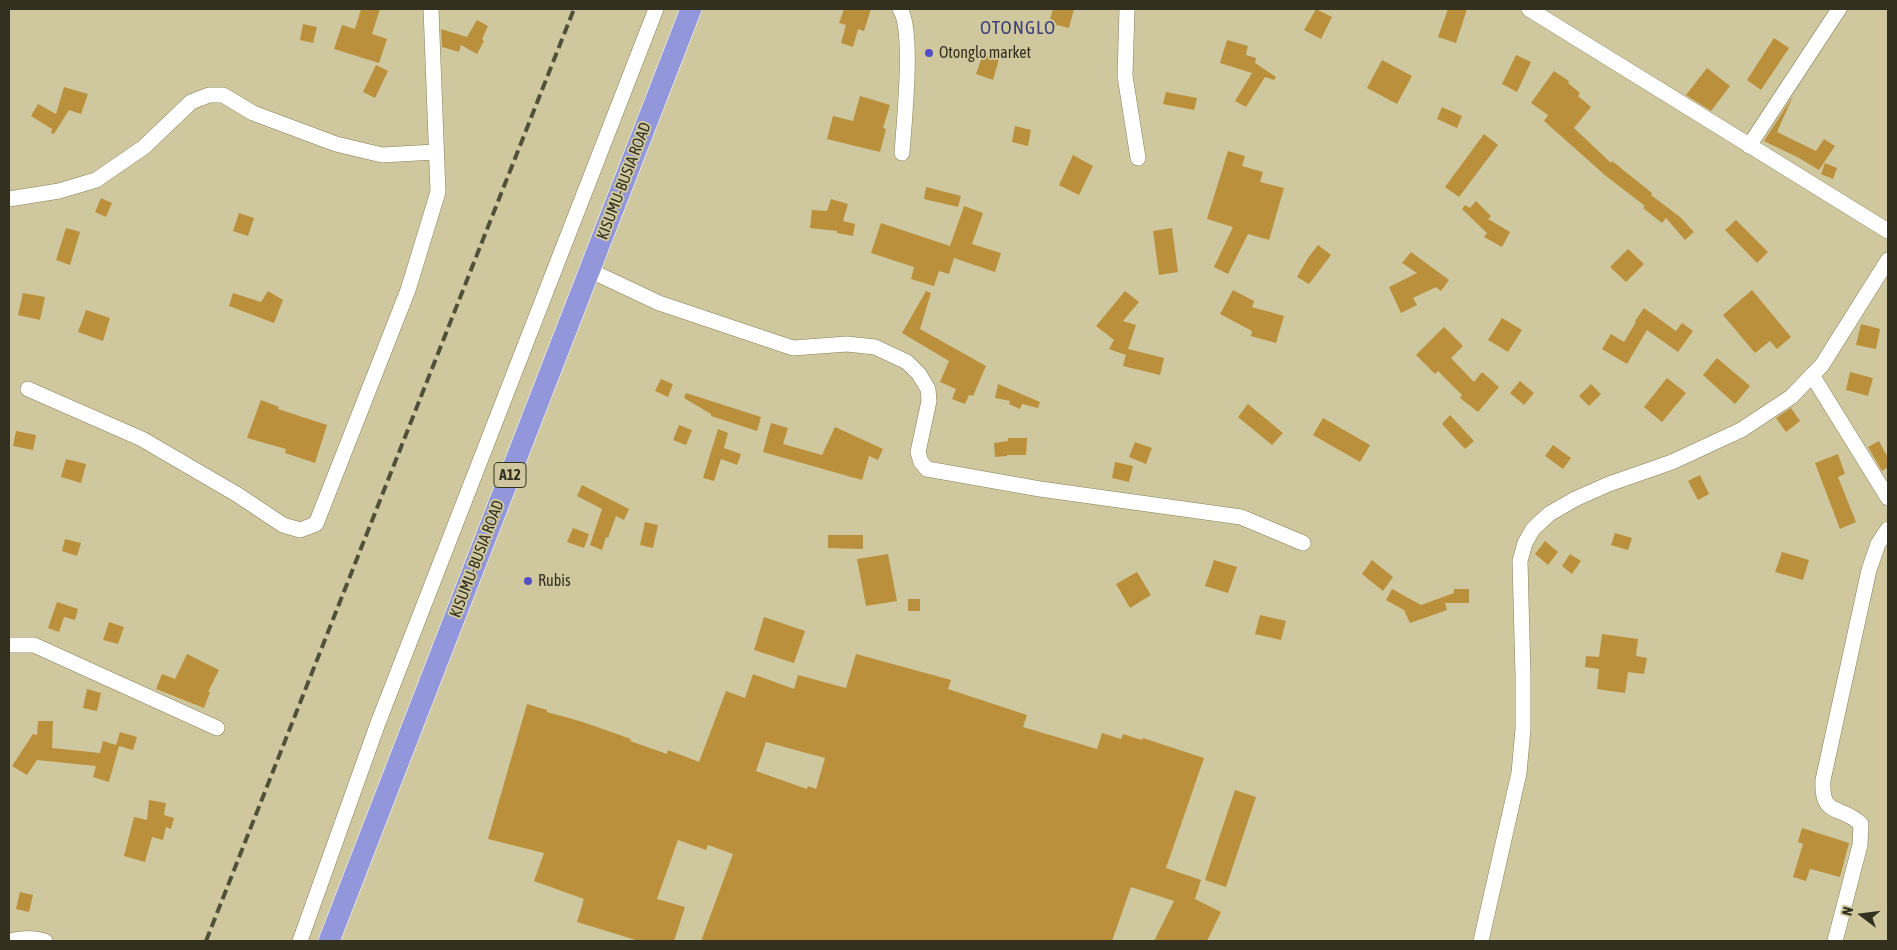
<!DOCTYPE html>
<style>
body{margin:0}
#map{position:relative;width:1897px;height:950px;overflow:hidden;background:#cfc89e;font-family:"Asap Condensed",sans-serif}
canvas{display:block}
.frame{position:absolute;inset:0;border:10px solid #33301f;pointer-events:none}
.north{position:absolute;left:1837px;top:890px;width:50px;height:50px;-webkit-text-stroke:4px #cfc89e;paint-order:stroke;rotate:285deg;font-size:14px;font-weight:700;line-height:20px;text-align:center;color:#33301f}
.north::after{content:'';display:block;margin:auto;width:18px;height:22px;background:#33301f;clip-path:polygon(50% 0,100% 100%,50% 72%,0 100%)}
</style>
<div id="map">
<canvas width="1897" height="950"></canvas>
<div class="frame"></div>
<div class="north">N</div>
</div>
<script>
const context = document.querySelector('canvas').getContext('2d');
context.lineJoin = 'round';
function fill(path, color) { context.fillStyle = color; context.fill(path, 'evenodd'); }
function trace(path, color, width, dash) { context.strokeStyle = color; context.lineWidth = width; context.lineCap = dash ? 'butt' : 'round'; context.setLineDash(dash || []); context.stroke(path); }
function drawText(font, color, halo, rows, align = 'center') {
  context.font = font + ' "Asap Condensed",sans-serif'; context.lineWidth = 4; context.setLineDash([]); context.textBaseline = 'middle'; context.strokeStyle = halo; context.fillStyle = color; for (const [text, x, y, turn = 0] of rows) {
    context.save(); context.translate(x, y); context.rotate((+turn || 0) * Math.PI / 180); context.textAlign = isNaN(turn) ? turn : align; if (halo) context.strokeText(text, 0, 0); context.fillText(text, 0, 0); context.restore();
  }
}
fill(new Path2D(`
 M 361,9 L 380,9 L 372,34 L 387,39 L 379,63 L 334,49 L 342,25 L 355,29 Z
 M 844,9 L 871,9 L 864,31 L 858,29 L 853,47 L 841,43 L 846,25 L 839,23 Z
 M 1053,9 L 1074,9 L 1069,28 L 1049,23 Z
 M 1316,9 L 1332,17 L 1321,39 L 1304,30 Z
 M 1448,9 L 1467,9 L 1456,43 L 1438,37 Z
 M 477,20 L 488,26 L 482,39 L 484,41 L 477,54 L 461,45 L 459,52 L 442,47 L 441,29 L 467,37 Z
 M 303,24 L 317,27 L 313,43 L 300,40 Z
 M 1774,38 L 1789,48 L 1761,90 L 1747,80 Z
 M 1227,40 L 1248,46 L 1246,55 L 1256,58 L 1255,63 L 1276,77 L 1274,80 L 1265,77 L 1246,107 L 1235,101 L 1252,73 L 1220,63 Z
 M 983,54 L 999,59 L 993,80 L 976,74 Z
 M 1516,55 L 1531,62 L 1517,92 L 1502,84 Z
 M 1382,60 L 1412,76 L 1397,104 L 1367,88 Z
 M 376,65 L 388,71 L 375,98 L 363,92 Z
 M 1707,68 L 1730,86 L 1711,111 L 1686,95 Z
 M 1554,71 L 1569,81 L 1568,83 L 1580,93 L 1578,96 L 1591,107 L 1574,128 L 1611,163 L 1612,161 L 1652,193 L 1651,195 L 1680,217 L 1694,232 L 1685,240 L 1666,218 L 1662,223 L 1643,208 L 1645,206 L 1606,176 L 1544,121 L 1548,115 L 1531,103 Z
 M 64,87 L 88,94 L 81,114 L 69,110 L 54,134 L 51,133 L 52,129 L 31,116 L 38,104 L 56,114 Z
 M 1166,92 L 1197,98 L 1194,110 L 1163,104 Z
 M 860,96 L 890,105 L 883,128 L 886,129 L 880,152 L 827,139 L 833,116 L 853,121 Z
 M 1793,96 L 1777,132 L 1816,151 L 1824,139 L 1835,146 L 1819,170 L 1799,158 L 1764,141 Z
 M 1442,107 L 1462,116 L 1457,128 L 1437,119 Z
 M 1015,126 L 1031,130 L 1028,146 L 1012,142 Z
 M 1484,134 L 1498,145 L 1459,197 L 1445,187 Z
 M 1228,151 L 1245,156 L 1242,166 L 1263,172 L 1260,182 L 1284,188 L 1269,240 L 1248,234 L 1228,274 L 1214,267 L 1233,227 L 1207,219 Z
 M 1073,155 L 1093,166 L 1079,195 L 1059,185 Z
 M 1825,163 L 1837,168 L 1833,179 L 1821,174 Z
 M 926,187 L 961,196 L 958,207 L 924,199 Z
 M 101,198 L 112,203 L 106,217 L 95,212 Z
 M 831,199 L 848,204 L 843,221 L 855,224 L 853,236 L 837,233 L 837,231 L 810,228 L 812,210 L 827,211 Z
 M 1476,201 L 1491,216 L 1488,219 L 1510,232 L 1502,247 L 1484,237 L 1487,233 L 1462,209 L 1465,205 L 1470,208 Z
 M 964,206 L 983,213 L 972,244 L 1001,253 L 995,272 L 954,258 L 949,274 L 939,271 L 934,286 L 911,279 L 914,267 L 871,253 L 881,223 L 950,246 Z
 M 239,213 L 254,218 L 248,236 L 233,231 Z
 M 1736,220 L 1768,252 L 1757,263 L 1725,230 Z
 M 66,228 L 80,232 L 70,265 L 56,260 Z
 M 1172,228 L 1178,272 L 1159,275 L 1153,231 Z
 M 1318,245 L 1331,255 L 1309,284 L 1297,277 L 1308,258 Z
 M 1628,249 L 1644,264 L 1626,282 L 1610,267 Z
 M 1411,252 L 1449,280 L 1441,291 L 1436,287 L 1413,298 L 1417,305 L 1401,313 L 1389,287 L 1417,273 L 1402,263 Z
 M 1233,290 L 1254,301 L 1252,307 L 1284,316 L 1276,343 L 1251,336 L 1252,331 L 1220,314 Z
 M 1752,290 L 1791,337 L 1777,349 L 1770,341 L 1755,353 L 1723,315 Z
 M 268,291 L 283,300 L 274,323 L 229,306 L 233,293 L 261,302 Z
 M 926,291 L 931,293 L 920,329 L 986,366 L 973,396 L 969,395 L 965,404 L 952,399 L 956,389 L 940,382 L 949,361 L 902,333 Z
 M 1125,291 L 1139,302 L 1123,321 L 1136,325 L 1128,349 L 1164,358 L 1160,375 L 1123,366 L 1127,350 L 1126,355 L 1109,349 L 1114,340 L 1096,326 Z
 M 23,293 L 45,297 L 40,320 L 18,315 Z
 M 1644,308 L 1676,331 L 1682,323 L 1693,331 L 1678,352 L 1647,330 L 1627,364 L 1602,349 L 1611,334 L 1624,342 L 1636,322 L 1635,321 Z
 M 86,310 L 110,318 L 103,341 L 78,332 Z
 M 1502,318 L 1522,330 L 1508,352 L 1488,340 Z
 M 1861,324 L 1880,329 L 1876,349 L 1856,345 Z
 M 1444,327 L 1463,346 L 1451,358 L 1474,382 L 1482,372 L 1499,387 L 1478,412 L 1460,398 L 1462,395 L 1438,371 L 1435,374 L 1416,355 Z
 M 1717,358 L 1750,386 L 1735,404 L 1703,375 Z
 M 1850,372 L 1873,378 L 1868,396 L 1846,390 Z
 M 1667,378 L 1686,393 L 1662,422 L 1644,407 Z
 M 661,379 L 673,384 L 668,397 L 655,391 Z
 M 1520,381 L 1534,393 L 1524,405 L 1510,393 Z
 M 998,384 L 1040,402 L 1038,408 L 1022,404 L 1020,409 L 1009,404 L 1010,401 L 995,398 Z
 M 1591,384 L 1601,394 L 1589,406 L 1579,396 Z
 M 686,393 L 761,417 L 757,431 L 711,416 L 711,414 L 684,398 Z
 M 261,400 L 279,407 L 278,409 L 327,425 L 315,463 L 285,453 L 286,449 L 247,438 Z
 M 1248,404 L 1283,433 L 1272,445 L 1238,417 Z
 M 1791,408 L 1800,421 L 1786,432 L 1776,418 Z
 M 1450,415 L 1474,441 L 1465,449 L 1442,424 Z
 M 1323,418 L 1370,445 L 1360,462 L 1313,435 Z
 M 771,423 L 788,428 L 783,444 L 822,455 L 835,427 L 883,449 L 878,460 L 869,456 L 862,480 L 763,452 Z
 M 679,425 L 692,430 L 686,445 L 673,440 Z
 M 718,429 L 728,433 L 724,448 L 741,454 L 737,465 L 721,459 L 714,481 L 703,478 Z
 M 16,431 L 36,435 L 33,450 L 13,446 Z
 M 1008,438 L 1027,438 L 1026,455 L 1007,455 L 1007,456 L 995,457 L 994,443 L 1008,441 Z
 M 1879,441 L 1888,458 L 1888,467 L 1882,471 L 1868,447 Z
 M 1135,442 L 1152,448 L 1146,464 L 1129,457 Z
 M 1553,445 L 1571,458 L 1563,469 L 1545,456 Z
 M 1838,454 L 1845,474 L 1838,477 L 1856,522 L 1840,529 L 1815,463 Z
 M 66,459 L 86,464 L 81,483 L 61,477 Z
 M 1115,462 L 1133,466 L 1129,482 L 1112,478 Z
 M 1700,475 L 1709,494 L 1698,500 L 1688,481 Z
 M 582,485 L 629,509 L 624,520 L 616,516 L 608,538 L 606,537 L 602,550 L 590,545 L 602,509 L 577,496 Z
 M 645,522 L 658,525 L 653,548 L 640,545 Z
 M 573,528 L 589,534 L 584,548 L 567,542 Z
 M 1615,533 L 1632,538 L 1628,550 L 1611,545 Z
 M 828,535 L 863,535 L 863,549 L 828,548 Z
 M 65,539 L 81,543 L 77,556 L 62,551 Z
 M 1545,541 L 1558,552 L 1548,565 L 1535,554 Z
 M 1782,552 L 1809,560 L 1803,580 L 1775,572 Z
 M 888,554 L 897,601 L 866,606 L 857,559 Z
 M 1570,554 L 1581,561 L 1572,574 L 1562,566 Z
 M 1214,560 L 1237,567 L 1228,593 L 1205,586 Z
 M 1372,560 L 1393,577 L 1383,591 L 1362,574 Z
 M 1137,572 L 1151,595 L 1130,608 L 1116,584 Z
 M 1392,589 L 1421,605 L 1454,593 L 1454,589 L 1469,589 L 1469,603 L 1445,603 L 1447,610 L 1410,623 L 1404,610 L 1386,600 Z
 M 908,599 L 920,599 L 920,611 L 908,611 Z
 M 57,602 L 78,609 L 75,620 L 64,617 L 59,632 L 48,628 Z
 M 1260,615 L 1286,621 L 1281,640 L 1255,634 Z
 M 764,617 L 805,631 L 794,663 L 754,650 Z
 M 109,622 L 124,627 L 118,644 L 103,640 Z
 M 1602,634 L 1638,639 L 1636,656 L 1647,658 L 1644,674 L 1628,672 L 1625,693 L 1597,689 L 1599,669 L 1585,667 L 1586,656 L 1599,657 Z
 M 187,654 L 219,670 L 208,692 L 210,692 L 204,708 L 156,689 L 162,674 L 175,679 Z
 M 856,654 L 951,680 L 948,689 L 1027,715 L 1023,727 L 1097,749 L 1102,733 L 1121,739 L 1123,734 L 1142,740 L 1143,738 L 1204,758 L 1166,868 L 1201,880 L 1195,899 L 1221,912 L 1207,941 L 1154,941 L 1174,901 L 1131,887 L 1112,941 L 701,941 L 733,854 L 708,845 L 706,850 L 678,840 L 657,899 L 685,907 L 674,941 L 639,941 L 577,922 L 584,899 L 534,881 L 544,853 L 488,839 L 527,704 L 547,710 L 547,712 L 583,722 L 631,739 L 630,741 L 667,754 L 668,750 L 699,762 L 726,691 L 745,698 L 753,674 L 794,689 L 798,675 L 846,688 ZM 766,742 L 825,758 L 816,789 L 808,786 L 807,789 L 756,771 Z
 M 87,689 L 101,693 L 97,711 L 83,708 Z
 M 38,721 L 53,721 L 52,748 L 100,753 L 103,741 L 116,745 L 120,732 L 137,737 L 133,750 L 119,746 L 109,782 L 93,777 L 96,766 L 37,760 L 27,775 L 12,766 L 33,734 L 37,735 Z
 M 1235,790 L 1256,797 L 1226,887 L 1205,880 Z
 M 149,800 L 166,803 L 164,815 L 174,818 L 171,829 L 166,827 L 163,840 L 152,837 L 145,862 L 124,856 L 134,817 L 147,820 Z
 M 1802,828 L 1849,843 L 1840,877 L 1810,869 L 1806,881 L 1793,877 L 1803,844 L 1798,842 Z
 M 20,892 L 33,895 L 29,912 L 16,909 Z`), '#bb903d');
const minor = new Path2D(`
 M 900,9 C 914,30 904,123 902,153
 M 1127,9 L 1125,76 L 1138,158
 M 1529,9 L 1888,231
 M 1749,146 L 1839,9
 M 9,199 L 59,191 L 96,180 L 144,147 L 191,102 L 209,95 L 223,95 L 253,113 L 336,144 L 382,155 L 435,152
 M 589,270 L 659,303 L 793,348 L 847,344 L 875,347 L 907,362 L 919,374 L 928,389 L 929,401 L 918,452 L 921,462 L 927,469 L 1040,489 L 1241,517 L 1303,543
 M 1812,375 L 1888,498
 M 28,389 L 142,439 L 238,495 L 283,525 L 300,530 L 316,524 L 408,290 L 438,192 L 431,9
 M 9,645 L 34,645 L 217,728
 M 9,941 C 21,938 33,937 45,941
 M 300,941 L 378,723 L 656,9
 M 1481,941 L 1519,773 L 1523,729 L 1523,675 L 1520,561 L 1525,543 L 1533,529 L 1549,514 L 1575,499 L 1609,484 L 1672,462 L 1741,430 L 1791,397 L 1822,365 L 1888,260
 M 1835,941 L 1860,845 L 1861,824 C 1840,804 1821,818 1823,780 L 1869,570 L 1878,544 L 1888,529`);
const highway = new Path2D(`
 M 329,941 L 691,9`);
trace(minor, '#857f57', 16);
trace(highway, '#fff', 22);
trace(minor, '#fff', 15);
trace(highway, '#9297db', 21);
trace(new Path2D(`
 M 206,941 L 574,9`), '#535039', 4, [10, 5]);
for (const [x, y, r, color] of [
 [929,53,5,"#554dc5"],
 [528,581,5,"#554dc5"]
]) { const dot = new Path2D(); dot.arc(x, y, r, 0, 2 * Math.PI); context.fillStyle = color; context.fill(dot); trace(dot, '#cfc89e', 2); }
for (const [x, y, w] of [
 [510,475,32]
]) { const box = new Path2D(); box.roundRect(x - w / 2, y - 12.5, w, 25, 4); context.fillStyle = '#cfc89e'; context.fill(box); trace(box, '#33301f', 1); }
drawText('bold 15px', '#33301f', null, [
 ["A12",510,475]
]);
drawText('16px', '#33301f', '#cfc89e', [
 ["Otonglo market",939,53],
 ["Rubis",538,581]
], 'left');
drawText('16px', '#33301f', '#cfc89e', [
 ["KISUMU-BUSIA ROAD",624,181,-69],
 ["KISUMU-BUSIA ROAD",477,559,-69]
]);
context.letterSpacing = '1px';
drawText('19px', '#3e3f7b', '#cfc89e', [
 ["OTONGLO",1018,28]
]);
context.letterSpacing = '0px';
</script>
